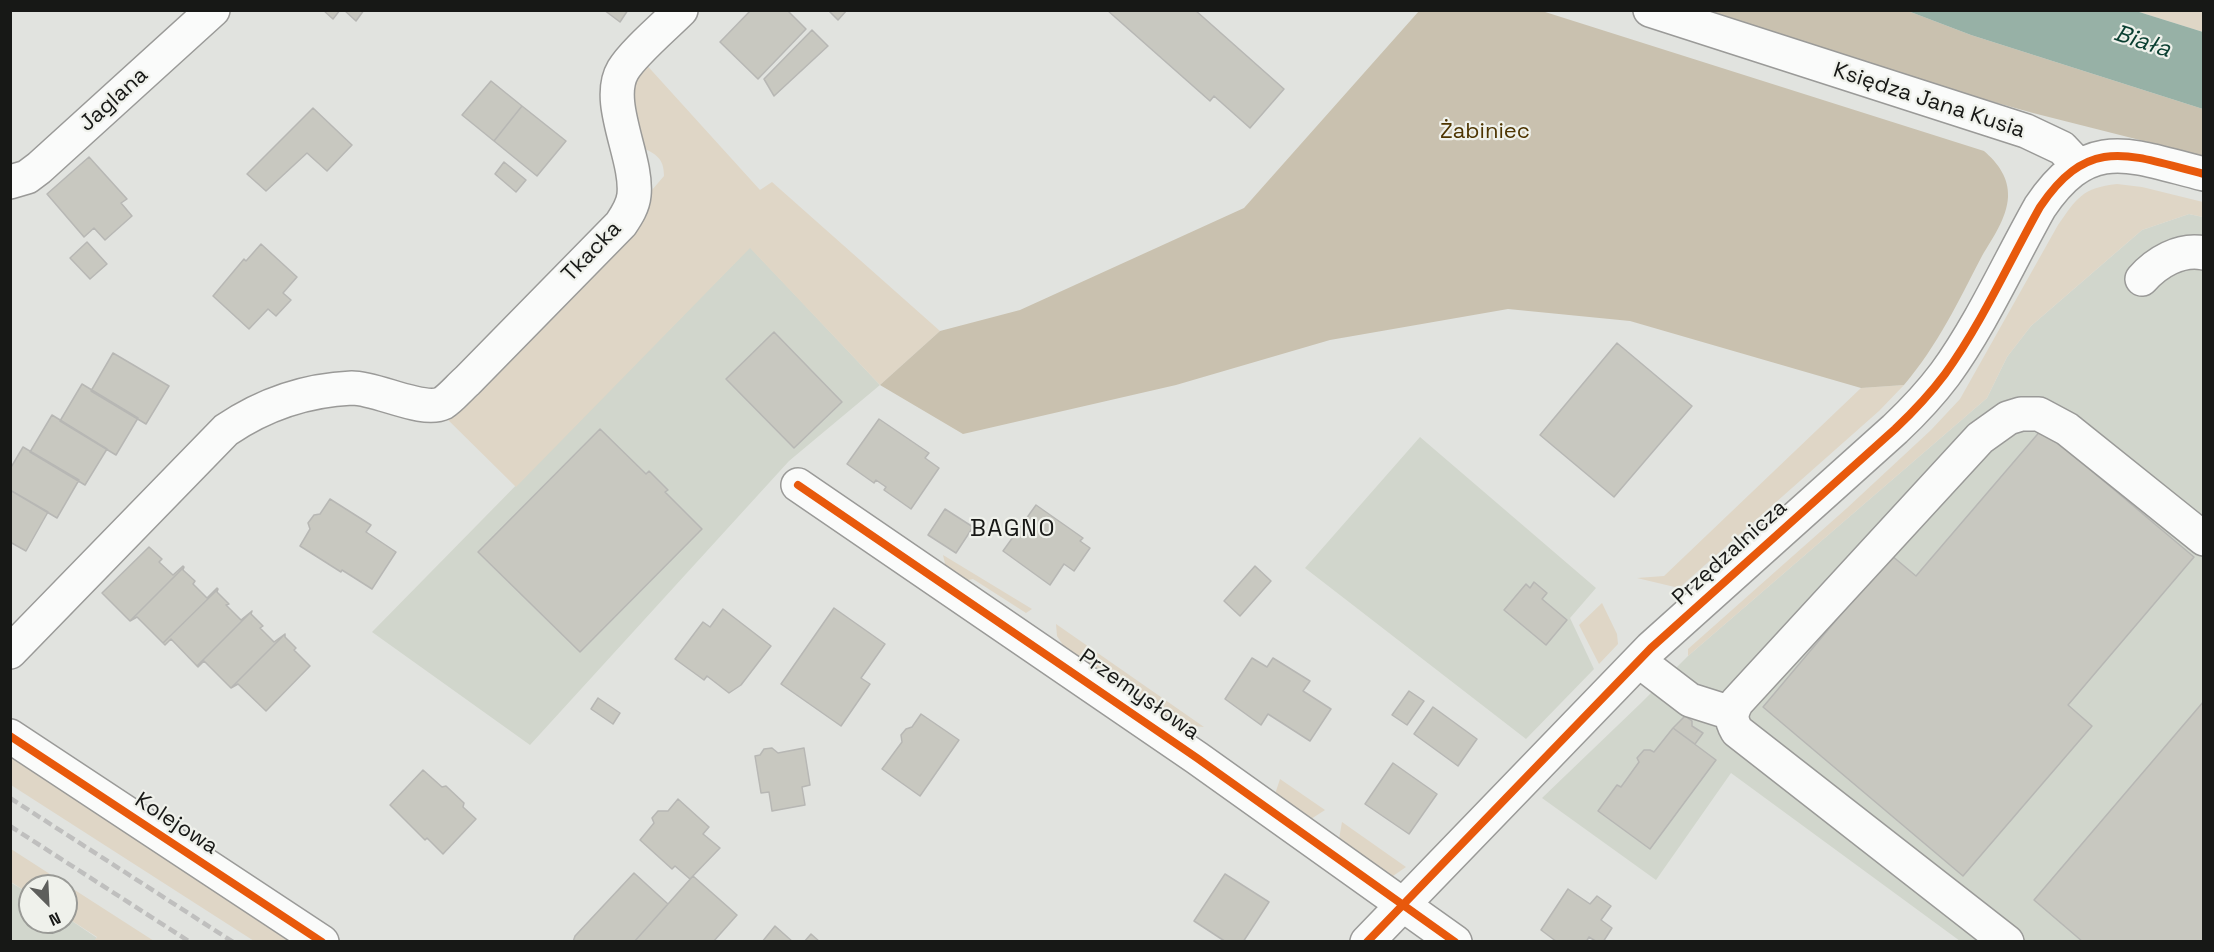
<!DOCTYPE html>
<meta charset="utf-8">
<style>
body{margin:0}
#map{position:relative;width:2214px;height:952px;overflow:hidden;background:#e1e3df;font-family:"Space Grotesk",sans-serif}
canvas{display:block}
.frame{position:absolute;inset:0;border:12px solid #171816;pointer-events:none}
.north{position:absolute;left:18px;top:874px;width:60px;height:60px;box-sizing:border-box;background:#eff1eb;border:2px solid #999a96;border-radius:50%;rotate:156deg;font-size:16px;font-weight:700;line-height:24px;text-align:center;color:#171816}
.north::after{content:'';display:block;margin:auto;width:21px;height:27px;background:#5e5f5c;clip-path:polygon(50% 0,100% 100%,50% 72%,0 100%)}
</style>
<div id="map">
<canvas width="2214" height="952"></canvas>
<div class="frame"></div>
<div class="north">N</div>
</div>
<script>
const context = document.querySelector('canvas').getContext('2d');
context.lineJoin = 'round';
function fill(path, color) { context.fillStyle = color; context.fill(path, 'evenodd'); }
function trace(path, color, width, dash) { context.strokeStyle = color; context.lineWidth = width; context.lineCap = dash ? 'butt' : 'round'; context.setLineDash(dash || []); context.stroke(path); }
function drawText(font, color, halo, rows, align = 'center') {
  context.font = font + ' "Space Grotesk",sans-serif'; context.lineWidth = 4.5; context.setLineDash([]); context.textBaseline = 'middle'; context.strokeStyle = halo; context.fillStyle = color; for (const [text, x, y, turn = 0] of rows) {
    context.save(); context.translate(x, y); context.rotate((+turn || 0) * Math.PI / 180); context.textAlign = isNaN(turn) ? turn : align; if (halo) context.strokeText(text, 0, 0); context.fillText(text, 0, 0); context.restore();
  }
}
fill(new Path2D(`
 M 2189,214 L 2203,217 L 2203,941 L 1960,941 L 1731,773 L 1656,880 L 1542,798 L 1641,703 L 1688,656 L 1987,398 L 2007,357 L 2031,326 L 2142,230 Z
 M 750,247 L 880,385 L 789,461 L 530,745 L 372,632 Z
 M 1420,437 L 1596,588 L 1570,618 L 1594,669 L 1526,739 L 1305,568 Z
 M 10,882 L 30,894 L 30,922 L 66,922 L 66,917 L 97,938 L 94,942 L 11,941 Z`), '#d1d6cc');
fill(new Path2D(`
 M 2136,11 L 2203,11 L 2203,32 Z
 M 643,61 L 760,190 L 772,182 L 940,331 L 880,385 L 750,248 L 516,487 L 441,413 L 646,197 L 664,176 C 664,158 656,154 641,147 L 629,101 Z
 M 2117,184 L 2142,187 L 2203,202 L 2203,217 L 2189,214 L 2142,230 L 2031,326 L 2007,357 L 1987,398 L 1688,656 L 1688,649 L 1847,508 L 1931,430 L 1960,399 L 2058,225 C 2077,198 2082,188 2117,184 Z
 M 1904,385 L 1879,411 L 1679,588 L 1637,578 L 1664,576 L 1861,388 Z
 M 943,555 L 1032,609 L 1026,613 L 973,579 L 964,581 L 947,572 Z
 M 1602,603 L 1617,634 L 1618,644 L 1599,664 L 1579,625 Z
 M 1056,624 L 1204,727 L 1173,724 L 1069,654 L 1057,636 Z
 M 10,751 L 306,941 L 254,941 L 11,785 Z
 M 1280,779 L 1325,810 L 1311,819 L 1274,797 Z
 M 1342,822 L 1406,867 L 1393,876 L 1339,839 Z
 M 11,849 L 154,941 L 94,941 L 97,937 L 66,917 L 66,886 L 30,886 L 30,894 L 11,882 Z`), '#dfd6c6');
fill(new Path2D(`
 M 1419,11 L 1542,11 L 1984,151 C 1998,163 2009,178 2008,197 C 2007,218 1992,239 1982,256 C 1958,302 1938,345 1904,385 L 1861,388 L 1630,321 L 1508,309 L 1330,340 L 1176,385 L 963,434 L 880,385 L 940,331 L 1020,310 L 1244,208 Z
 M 1700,11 L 1908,11 L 1971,35 L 2203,109 L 2203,156 L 2033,113 L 1890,73 Z`), '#c9c1af');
fill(new Path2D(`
 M 1908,11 L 2136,11 L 2203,32 L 2203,109 L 1971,35 Z`), '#97b1a6');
const building = new Path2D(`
 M 323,10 L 340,10 L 333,19 Z
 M 344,10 L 364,10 L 356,21 Z
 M 604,10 L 628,10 L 620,22 Z
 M 751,10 L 787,10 L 806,29 L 758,79 L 720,42 Z
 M 828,10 L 847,10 L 838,20 Z
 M 1107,10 L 1195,10 L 1284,89 L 1250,128 L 1214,96 L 1210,101 Z
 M 812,30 L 828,46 L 774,96 L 764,79 Z
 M 491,81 L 522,106 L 494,141 L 462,115 Z
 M 522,106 L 566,141 L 537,176 L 494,141 Z
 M 313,108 L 352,145 L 327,171 L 307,153 L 266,191 L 247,174 Z
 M 89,157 L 127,199 L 121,203 L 132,216 L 105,240 L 94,228 L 84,237 L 47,194 Z
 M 504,162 L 526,180 L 516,192 L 495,174 Z
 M 87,242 L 107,264 L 90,279 L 70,258 Z
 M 261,244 L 297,277 L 283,293 L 291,300 L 276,316 L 268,309 L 249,329 L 213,296 L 244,259 L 246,261 Z
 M 774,332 L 842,402 L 794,448 L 726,379 Z
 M 1617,343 L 1692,406 L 1614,497 L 1540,435 Z
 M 113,353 L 169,386 L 146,424 L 91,391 Z
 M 82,384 L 138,418 L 116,455 L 60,421 Z
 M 52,415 L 107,449 L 85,485 L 30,452 Z
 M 879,419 L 929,453 L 925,458 L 939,468 L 911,509 L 884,490 L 886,487 L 876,480 L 874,483 L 847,464 Z
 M 600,429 L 646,474 L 649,471 L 668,490 L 665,492 L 702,529 L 580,652 L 478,552 Z
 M 2042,429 L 2194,557 L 2068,705 L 2092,726 L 1963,876 L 1763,707 L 1891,555 L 1916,576 Z
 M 23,447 L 79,480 L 57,518 L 10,490 L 10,469 Z
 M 10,490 L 48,512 L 26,551 L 10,542 Z
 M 330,499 L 371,525 L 366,532 L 396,552 L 372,589 L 342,570 L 341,572 L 300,546 L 310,529 L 308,523 L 314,515 L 320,514 Z
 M 1036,505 L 1083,538 L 1080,541 L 1090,548 L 1074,571 L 1064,564 L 1050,585 L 1003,551 Z
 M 945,509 L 973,527 L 956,553 L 928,535 Z
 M 149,547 L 162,559 L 159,562 L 173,575 L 183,566 L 184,567 L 130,621 L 102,593 Z
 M 1255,566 L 1271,581 L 1240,616 L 1224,601 Z
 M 184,567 L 183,570 L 195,581 L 193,584 L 207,598 L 217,588 L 218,589 L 163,643 L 137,617 L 130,621 Z
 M 1534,582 L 1547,593 L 1542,599 L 1567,620 L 1546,645 L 1504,610 L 1526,584 L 1530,588 Z
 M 218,589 L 217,592 L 229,604 L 226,605 L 241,620 L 252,611 L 197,666 L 171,639 L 165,645 L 163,643 Z
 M 834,608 L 885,644 L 861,678 L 870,684 L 841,726 L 781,684 Z
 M 723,609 L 771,646 L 741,685 L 729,693 L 707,676 L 704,680 L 675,659 L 703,622 L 710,627 Z
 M 252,611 L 251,614 L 263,626 L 260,628 L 274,642 L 285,634 L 231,688 L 204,661 L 198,667 L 197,666 Z
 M 285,634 L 285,637 L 296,648 L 294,650 L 310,666 L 266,711 L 238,684 L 231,688 Z
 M 1252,658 L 1267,667 L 1273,658 L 1310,681 L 1303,691 L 1331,709 L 1310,741 L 1268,714 L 1261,725 L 1225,699 Z
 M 1409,691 L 1424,701 L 1407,725 L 1392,715 Z
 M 598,698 L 620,713 L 613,724 L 591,709 Z
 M 2204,701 L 2204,942 L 2083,942 L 2034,900 Z
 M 1433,707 L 1477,739 L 1458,766 L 1414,734 Z
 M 921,714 L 959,740 L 920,796 L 882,769 L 902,742 L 901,735 L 906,729 L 912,727 Z
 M 1685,716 L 1692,721 L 1692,726 L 1703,733 L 1695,744 L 1673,728 Z
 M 1673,728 L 1716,760 L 1650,849 L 1598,811 L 1617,785 L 1621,787 L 1639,762 L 1637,758 L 1644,750 L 1650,750 L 1654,752 Z
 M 772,748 L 778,753 L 804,748 L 810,785 L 802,787 L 805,805 L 772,811 L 769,792 L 761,793 L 755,756 L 760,755 L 764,749 Z
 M 1393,763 L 1437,794 L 1409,834 L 1365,804 Z
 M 423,770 L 442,787 L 446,786 L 464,803 L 463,807 L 476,819 L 443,854 L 427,838 L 425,840 L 390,805 Z
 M 678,799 L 709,827 L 703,834 L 720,848 L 690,879 L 675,866 L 672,869 L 640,840 L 654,823 L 652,818 L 658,811 L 668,811 Z
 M 634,873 L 668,904 L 634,942 L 573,942 L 575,936 Z
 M 1225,874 L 1269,902 L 1243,942 L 1226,942 L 1194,921 Z
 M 693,876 L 737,915 L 713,942 L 634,942 Z
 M 1568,889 L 1590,904 L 1597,896 L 1611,906 L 1601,920 L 1612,928 L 1603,942 L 1597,942 L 1589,937 L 1586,942 L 1557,942 L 1541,930 Z
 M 775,926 L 793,942 L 762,942 Z
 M 811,934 L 820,942 L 804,942 Z`);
fill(building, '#c8c8c0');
trace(building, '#b7b7b4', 1.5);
const minor = new Path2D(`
 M 1650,10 L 2026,131 L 2062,148 L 2079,166
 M 10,182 L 27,177 L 39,168 L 213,10
 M 2142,279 C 2156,263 2180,248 2204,253
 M 798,485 L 1197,758 L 1455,942
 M 10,652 L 226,430 C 263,405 307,390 352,388 C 377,388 423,413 443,403 C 451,398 459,388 467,381 L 621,224 C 627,215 633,206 634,195 C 638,158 604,102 623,70 C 633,53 665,26 681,10
 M 1639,661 L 1690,700 L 1731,713
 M 10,736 L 322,942
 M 1367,942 L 1651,648 L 1895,429 C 1913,412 1930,394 1945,374 C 1982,323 2009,262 2040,207 C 2090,133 2131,156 2204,174
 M 2007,942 L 1737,731 C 1730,719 1731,713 1737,702 L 1980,438 L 2008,418 L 2021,414 L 2039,414 L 2067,429 L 2204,539`);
trace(minor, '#9a9a98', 36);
trace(minor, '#fafbfa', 33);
trace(new Path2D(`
 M 10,798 L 233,942
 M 10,826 L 190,942`), '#bfbfbe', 4.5, [9, 4.5]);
trace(new Path2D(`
 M 798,485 L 1197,758 L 1455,942
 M 10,736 L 322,942
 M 1367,942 L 1651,648 L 1895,429 C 1913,412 1930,394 1945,374 C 1982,323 2009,262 2040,207 C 2090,133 2131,156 2204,174`), '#e8590c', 8);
drawText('22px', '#171816', '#eff1eb', [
 ["Jaglana",114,100,-42],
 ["Księdza Jana Kusia",1929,101,18],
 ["Tkacka",592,252,-46],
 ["Przędzalnicza",1730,553,-42],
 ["Przemysłowa",1139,695,35],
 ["Kolejowa",176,824,33]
]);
drawText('22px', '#4d3400', '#eff1eb', [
 ["Żabiniec",1485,132]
]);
drawText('italic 24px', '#0a3f31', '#eff1eb', [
 ["Biała",2142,42,18]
]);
context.letterSpacing = '1.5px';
drawText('24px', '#171816', '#eff1eb', [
 ["BAGNO",1013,529]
]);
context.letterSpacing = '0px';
</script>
